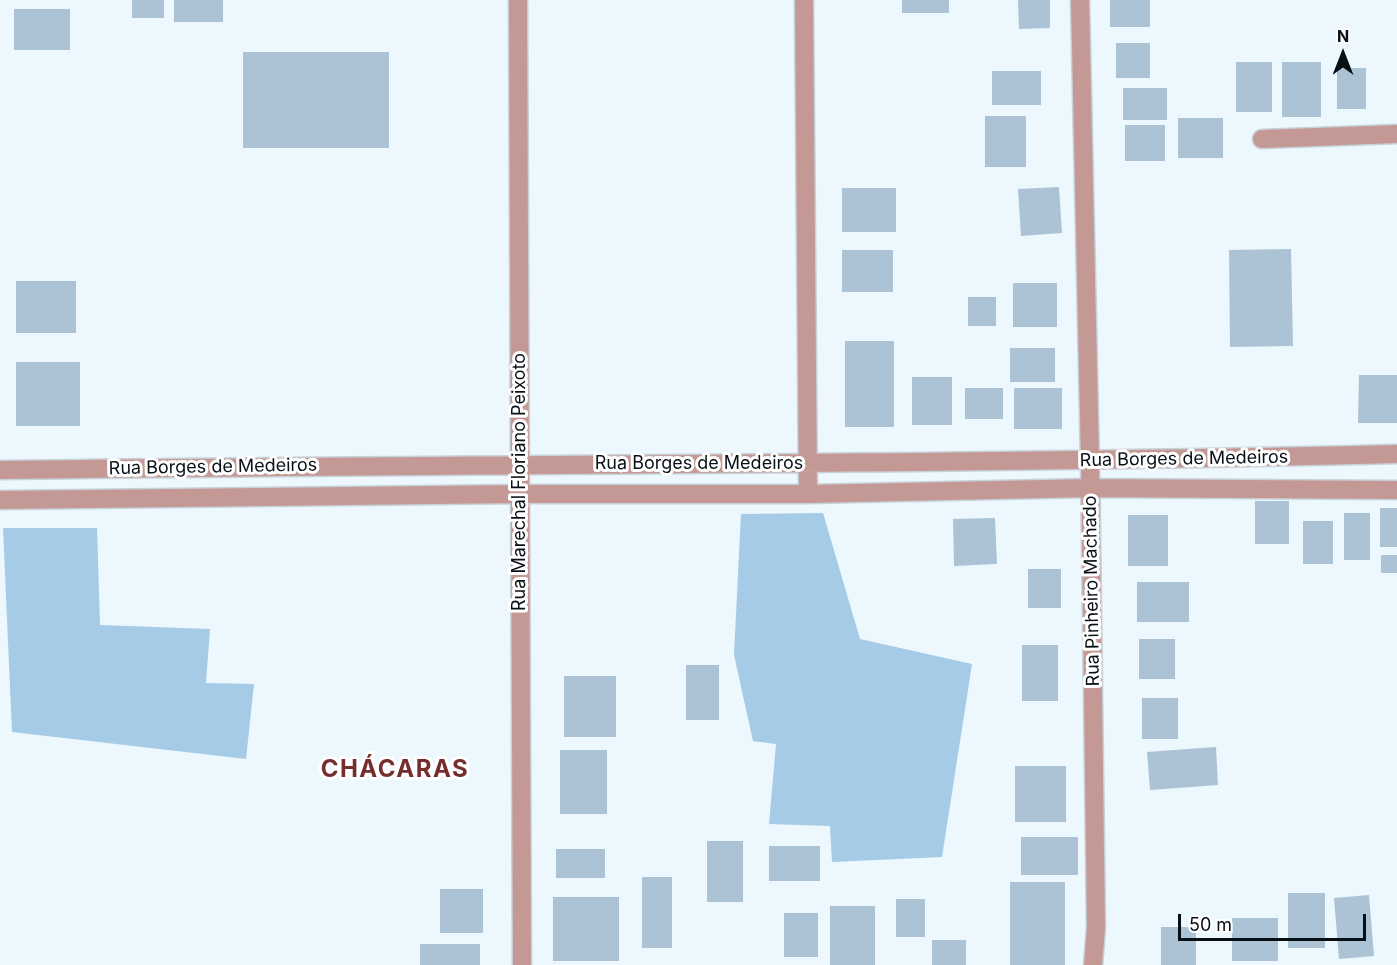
<!DOCTYPE html>
<meta charset="utf-8">
<style>
body{margin:0}
#map{position:relative;width:1397px;height:965px;overflow:hidden;background:#edf7fe;font-family:Inter,sans-serif}
canvas{display:block}
.north{position:absolute;left:1313px;top:24px;width:60px;height:60px;-webkit-text-stroke:4px #fff;paint-order:stroke;rotate:0deg;font-size:16px;font-weight:700;line-height:24px;text-align:center;color:#081016}
.north::after{content:'';display:block;margin:auto;width:21px;height:27px;background:#081016;clip-path:polygon(50% 0,100% 100%,50% 72%,0 100%)}
.scale{position:absolute;left:1178px;top:914px;width:188px;height:27px;box-sizing:border-box;border:3px solid #081016;border-top:0;padding-left:8px;font-size:18px;line-height:21px;white-space:nowrap;color:#081016;-webkit-text-stroke:4px #fff;paint-order:stroke}
</style>
<div id="map">
<canvas width="1397" height="965"></canvas>
<div class="north">N</div>
<div class="scale">50 m</div>
</div>
<script>
const context = document.querySelector('canvas').getContext('2d');
context.lineJoin = 'round';
function fill(path, color) { context.fillStyle = color; context.fill(path, 'evenodd'); }
function trace(path, color, width, dash) { context.strokeStyle = color; context.lineWidth = width; context.lineCap = dash ? 'butt' : 'round'; context.setLineDash(dash || []); context.stroke(path); }
function drawText(font, color, halo, rows, align = 'center') {
  context.font = font + ' Inter,sans-serif'; context.lineWidth = 6; context.setLineDash([]); context.textBaseline = 'middle'; context.strokeStyle = halo; context.fillStyle = color; for (const [text, x, y, turn = 0] of rows) {
    context.save(); context.translate(x, y); context.rotate((+turn || 0) * Math.PI / 180); context.textAlign = isNaN(turn) ? turn : align; if (halo) context.strokeText(text, 0, 0); context.fillText(text, 0, 0); context.restore();
  }
}
fill(new Path2D(`
 M 823,513 L 860,639 L 972,664 L 942,857 L 832,862 L 830,826 L 769,824 L 776,744 L 753,741 L 734,655 L 741,514 Z
 M 3,528 L 97,528 L 100,625 L 210,629 L 206,683 L 254,684 L 246,759 L 12,732 Z`), '#a5cbe6');
fill(new Path2D(`
 M 132,0 L 164,0 L 164,18 L 132,18 Z
 M 174,0 L 223,0 L 223,22 L 174,22 Z
 M 902,0 L 949,0 L 949,13 L 902,13 Z
 M 1018,0 L 1050,0 L 1050,28 L 1019,29 Z
 M 1110,0 L 1150,0 L 1150,27 L 1110,27 Z
 M 14,9 L 70,9 L 70,50 L 14,50 Z
 M 1116,43 L 1150,43 L 1150,78 L 1116,78 Z
 M 243,52 L 389,52 L 389,148 L 243,148 Z
 M 1236,62 L 1272,62 L 1272,112 L 1236,112 Z
 M 1282,62 L 1321,62 L 1321,117 L 1282,117 Z
 M 1337,68 L 1366,68 L 1366,109 L 1337,109 Z
 M 992,71 L 1041,71 L 1041,105 L 992,105 Z
 M 1123,88 L 1167,88 L 1167,120 L 1123,120 Z
 M 985,116 L 1026,116 L 1026,167 L 985,167 Z
 M 1178,118 L 1223,118 L 1223,158 L 1178,158 Z
 M 1125,125 L 1165,125 L 1165,161 L 1125,161 Z
 M 1059,187 L 1062,233 L 1021,236 L 1018,189 Z
 M 842,188 L 896,188 L 896,232 L 842,232 Z
 M 1291,249 L 1293,346 L 1230,347 L 1229,250 Z
 M 842,250 L 893,250 L 893,292 L 842,292 Z
 M 16,281 L 76,281 L 76,333 L 16,333 Z
 M 1013,283 L 1057,283 L 1057,327 L 1013,327 Z
 M 968,297 L 996,297 L 996,326 L 968,326 Z
 M 845,341 L 894,341 L 894,427 L 845,427 Z
 M 1010,348 L 1055,348 L 1055,382 L 1010,382 Z
 M 16,362 L 80,362 L 80,426 L 16,426 Z
 M 1359,375 L 1397,375 L 1397,423 L 1358,423 Z
 M 912,377 L 952,377 L 952,425 L 912,425 Z
 M 965,388 L 1003,388 L 1003,419 L 965,419 Z
 M 1014,388 L 1062,388 L 1062,429 L 1014,429 Z
 M 1255,501 L 1289,501 L 1289,544 L 1255,544 Z
 M 1380,508 L 1397,508 L 1397,547 L 1380,547 Z
 M 1344,513 L 1370,513 L 1370,560 L 1344,560 Z
 M 1128,515 L 1168,515 L 1168,566 L 1128,566 Z
 M 995,518 L 997,564 L 954,566 L 953,519 Z
 M 1303,521 L 1333,521 L 1333,564 L 1303,564 Z
 M 1381,555 L 1397,555 L 1397,573 L 1381,573 Z
 M 1028,569 L 1061,569 L 1061,608 L 1028,608 Z
 M 1137,582 L 1189,582 L 1189,622 L 1137,622 Z
 M 1139,639 L 1175,639 L 1175,679 L 1139,679 Z
 M 1022,645 L 1058,645 L 1058,701 L 1022,701 Z
 M 686,665 L 719,665 L 719,720 L 686,720 Z
 M 564,676 L 616,676 L 616,737 L 564,737 Z
 M 1142,698 L 1178,698 L 1178,739 L 1142,739 Z
 M 1216,747 L 1218,785 L 1150,790 L 1147,752 Z
 M 560,750 L 607,750 L 607,814 L 560,814 Z
 M 1015,766 L 1066,766 L 1066,822 L 1015,822 Z
 M 1021,837 L 1078,837 L 1078,875 L 1021,875 Z
 M 707,841 L 743,841 L 743,902 L 707,902 Z
 M 769,846 L 820,846 L 820,881 L 769,881 Z
 M 556,849 L 605,849 L 605,878 L 556,878 Z
 M 642,877 L 672,877 L 672,948 L 642,948 Z
 M 1010,882 L 1065,882 L 1065,965 L 1010,965 Z
 M 440,889 L 483,889 L 483,933 L 440,933 Z
 M 1288,893 L 1325,893 L 1325,948 L 1288,948 Z
 M 1369,895 L 1374,956 L 1339,959 L 1334,898 Z
 M 553,897 L 619,897 L 619,961 L 553,961 Z
 M 896,899 L 925,899 L 925,937 L 896,937 Z
 M 830,906 L 875,906 L 875,965 L 830,965 Z
 M 784,913 L 818,913 L 818,957 L 784,957 Z
 M 1232,918 L 1278,918 L 1278,961 L 1232,961 Z
 M 1161,927 L 1196,927 L 1196,965 L 1161,965 Z
 M 932,940 L 966,940 L 966,965 L 932,965 Z
 M 420,944 L 480,944 L 480,965 L 420,965 Z`), '#abc3d4');
const minor = new Path2D(`
 M 518,0 L 522,965
 M 804,0 L 808,494
 M 1080,0 L 1090,461 L 1096,928 L 1093,965
 M 1262,139 L 1397,134
 M 0,470 C 466,464 931,465 1397,454
 M 0,500 L 520,494 L 808,494 L 1090,488 L 1397,490`);
trace(minor, '#c8d2d9', 21);
trace(minor, '#c49995', 18);
drawText('18px', '#081016', '#fff', [
 ["Rua Borges de Medeiros",1184,459,-1],
 ["Rua Borges de Medeiros",699,464],
 ["Rua Borges de Medeiros",213,467,-1],
 ["Rua Marechal Floriano Peixoto",520,482,-90],
 ["Rua Pinheiro Machado",1092,591,-91]
]);
context.letterSpacing = '1.5px';
drawText('bold 24px', '#752e2c', '#fff', [
 ["CHÁCARAS",395,770]
]);
context.letterSpacing = '0px';
</script>
